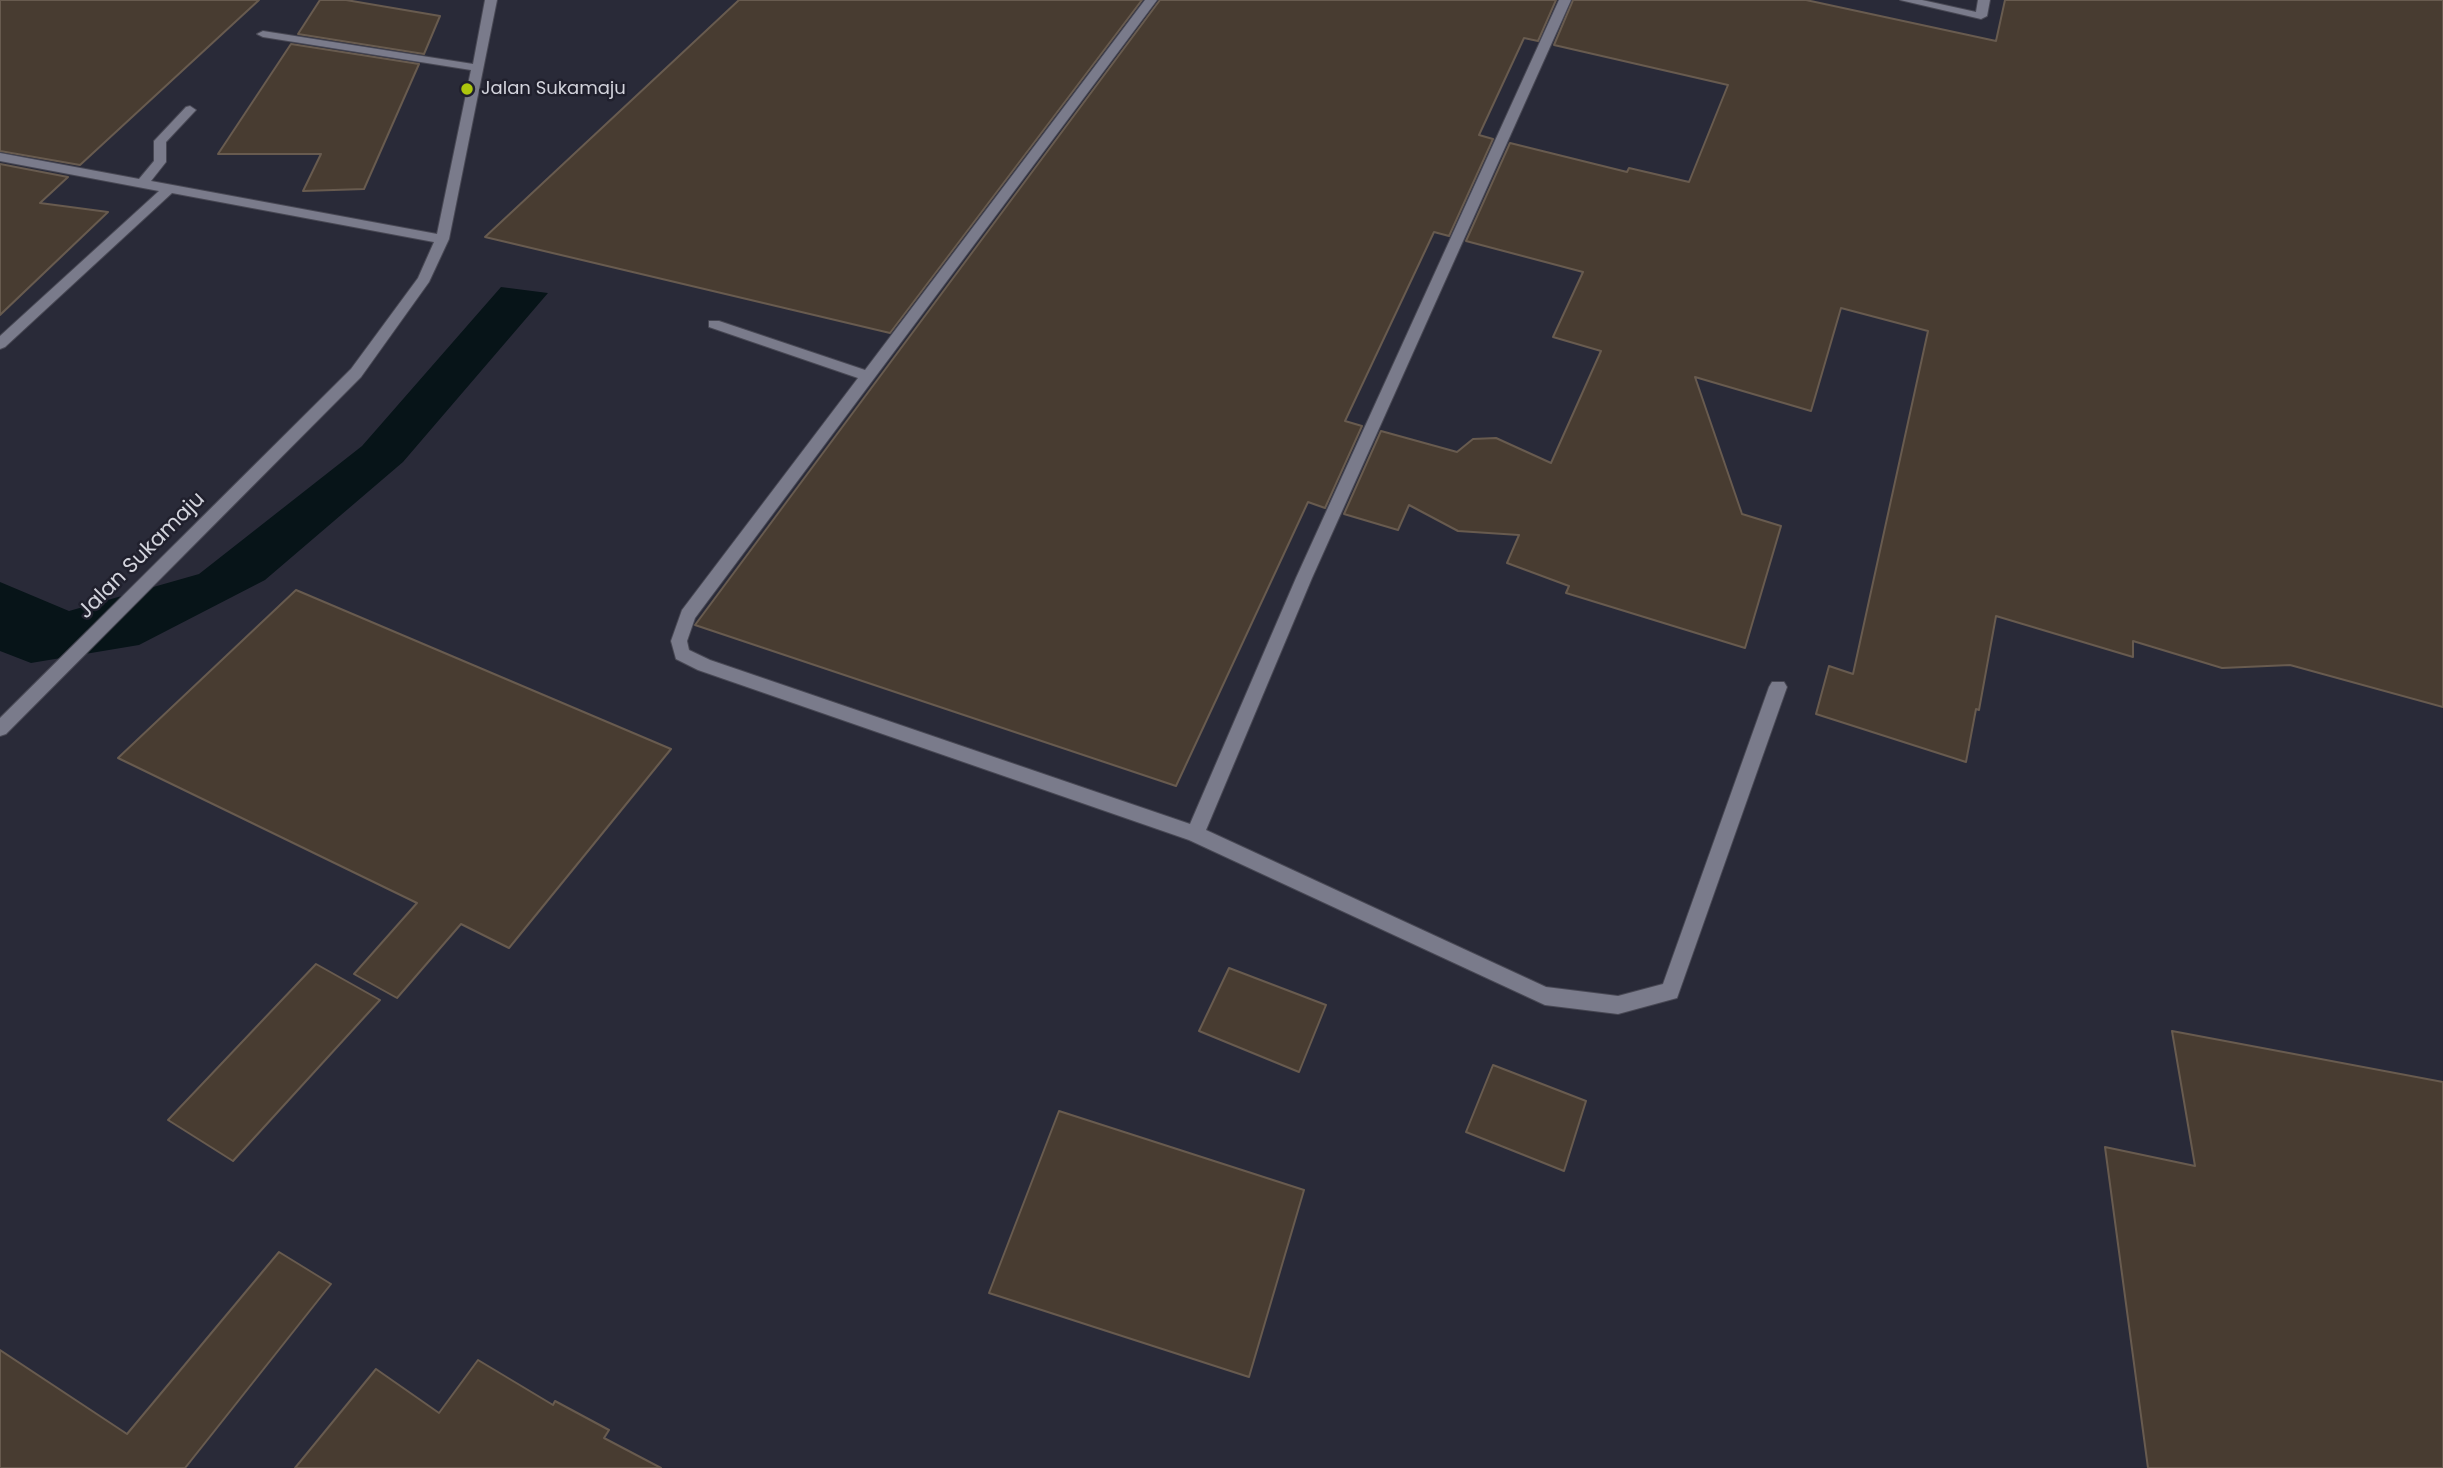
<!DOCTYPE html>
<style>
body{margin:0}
canvas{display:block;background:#292a38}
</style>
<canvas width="2443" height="1468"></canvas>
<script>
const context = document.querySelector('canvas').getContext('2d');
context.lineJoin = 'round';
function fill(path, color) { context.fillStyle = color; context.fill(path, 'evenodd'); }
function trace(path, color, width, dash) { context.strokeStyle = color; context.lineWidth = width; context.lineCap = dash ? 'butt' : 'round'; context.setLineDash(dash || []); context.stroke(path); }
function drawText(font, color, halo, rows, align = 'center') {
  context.font = font + ' Poppins,sans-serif'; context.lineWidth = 5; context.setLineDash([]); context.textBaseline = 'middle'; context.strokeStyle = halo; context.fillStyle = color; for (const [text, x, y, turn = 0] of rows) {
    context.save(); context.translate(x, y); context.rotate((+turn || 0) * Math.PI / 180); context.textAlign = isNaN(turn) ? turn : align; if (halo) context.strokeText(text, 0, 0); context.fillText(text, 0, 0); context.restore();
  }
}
fill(new Path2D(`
 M 501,287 L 548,293 L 403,462 L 265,580 L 139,645 L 31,663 L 0,651 L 0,582 L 69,611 L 199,574 L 362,446 Z`), '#071418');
const building = new Path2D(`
 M 0,0 L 259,0 L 80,165 L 0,151 Z
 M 320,0 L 346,0 L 440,16 L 424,54 L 298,34 Z
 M 739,0 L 1142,0 L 890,333 L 485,237 Z
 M 1160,0 L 1556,0 L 1538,41 L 1524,38 L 1479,135 L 1493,139 L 1449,236 L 1434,232 L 1345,421 L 1362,426 L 1325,508 L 1308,502 L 1176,786 L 695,625 Z
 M 1573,0 L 1806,0 L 1996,41 L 2005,0 L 2443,0 L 2443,707 L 2290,665 L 2222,668 L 2133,641 L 2133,657 L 1996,616 L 1979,710 L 1976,709 L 1966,762 L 1816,714 L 1829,666 L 1853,674 L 1928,331 L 1841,308 L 1811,411 L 1695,377 L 1742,514 L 1781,526 L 1745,648 L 1566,593 L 1569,586 L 1507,563 L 1519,535 L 1458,531 L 1409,505 L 1398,530 L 1344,514 L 1381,431 L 1457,452 L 1473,439 L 1496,438 L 1551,463 L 1601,351 L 1553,337 L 1583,272 L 1466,241 L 1510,143 L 1627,172 L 1629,168 L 1689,182 L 1728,85 L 1554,45 Z
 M 291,44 L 419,64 L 364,189 L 303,191 L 321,154 L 218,154 Z
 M 0,164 L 68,177 L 40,203 L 108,212 L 0,315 Z
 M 296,590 L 671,749 L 509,948 L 461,924 L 397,998 L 354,974 L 417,903 L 118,758 Z
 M 316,964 L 380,1000 L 233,1161 L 168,1120 Z
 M 1229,968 L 1326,1005 L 1299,1072 L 1199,1031 Z
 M 2172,1031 L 2443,1082 L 2443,1468 L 2148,1468 L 2105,1147 L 2195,1166 Z
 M 1493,1065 L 1586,1101 L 1564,1171 L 1466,1132 Z
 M 1059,1111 L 1304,1190 L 1249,1377 L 989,1293 Z
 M 279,1252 L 331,1284 L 185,1468 L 0,1468 L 0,1350 L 127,1434 Z
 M 478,1360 L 553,1405 L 555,1401 L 609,1430 L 604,1438 L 661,1468 L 295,1468 L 376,1369 L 439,1413 Z`);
fill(building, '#483c31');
trace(building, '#685b4f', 2);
const minor = new Path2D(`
 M 485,0 L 497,0 L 449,239 L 429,282 L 361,377 L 6,734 L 0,736 L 0,718 L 351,369 L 418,278 L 434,242 L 172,193 L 5,347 L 0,349 L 0,336 L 159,191 L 0,161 L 0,153 L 139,179 L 154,161 L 154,141 L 186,107 L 190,106 L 196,110 L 166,142 L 166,162 L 151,181 L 437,234 L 471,70 L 263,37 L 257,34 L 263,31 L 473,64 Z
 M 1145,0 L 1157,0 L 695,618 L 687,641 L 689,650 L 710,660 L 1190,824 L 1296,578 L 1559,0 L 1571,0 L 1312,578 L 1206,830 L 1546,987 L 1618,996 L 1663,984 L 1769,687 L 1772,682 L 1784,682 L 1787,687 L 1677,998 L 1618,1014 L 1545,1005 L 1189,840 L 698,670 L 676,659 L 671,641 L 682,610 L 858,378 L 709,327 L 709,321 L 719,321 L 865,370 Z
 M 1900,0 L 1922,0 L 1976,12 L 1978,0 L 1990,0 L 1987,16 L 1981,19 Z`);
trace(minor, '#484854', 2);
fill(minor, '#7a7b8b');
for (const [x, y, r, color] of [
 [467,89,7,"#adc60d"]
]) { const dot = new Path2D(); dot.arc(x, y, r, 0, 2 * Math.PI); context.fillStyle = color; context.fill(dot); trace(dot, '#20202d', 2.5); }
drawText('18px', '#d3d4dd', '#20202d', [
 ["Jalan Sukamaju",481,89]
], 'left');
drawText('21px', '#d3d4dd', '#20202d', [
 ["Jalan Sukamaju",142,556,-45]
]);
</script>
